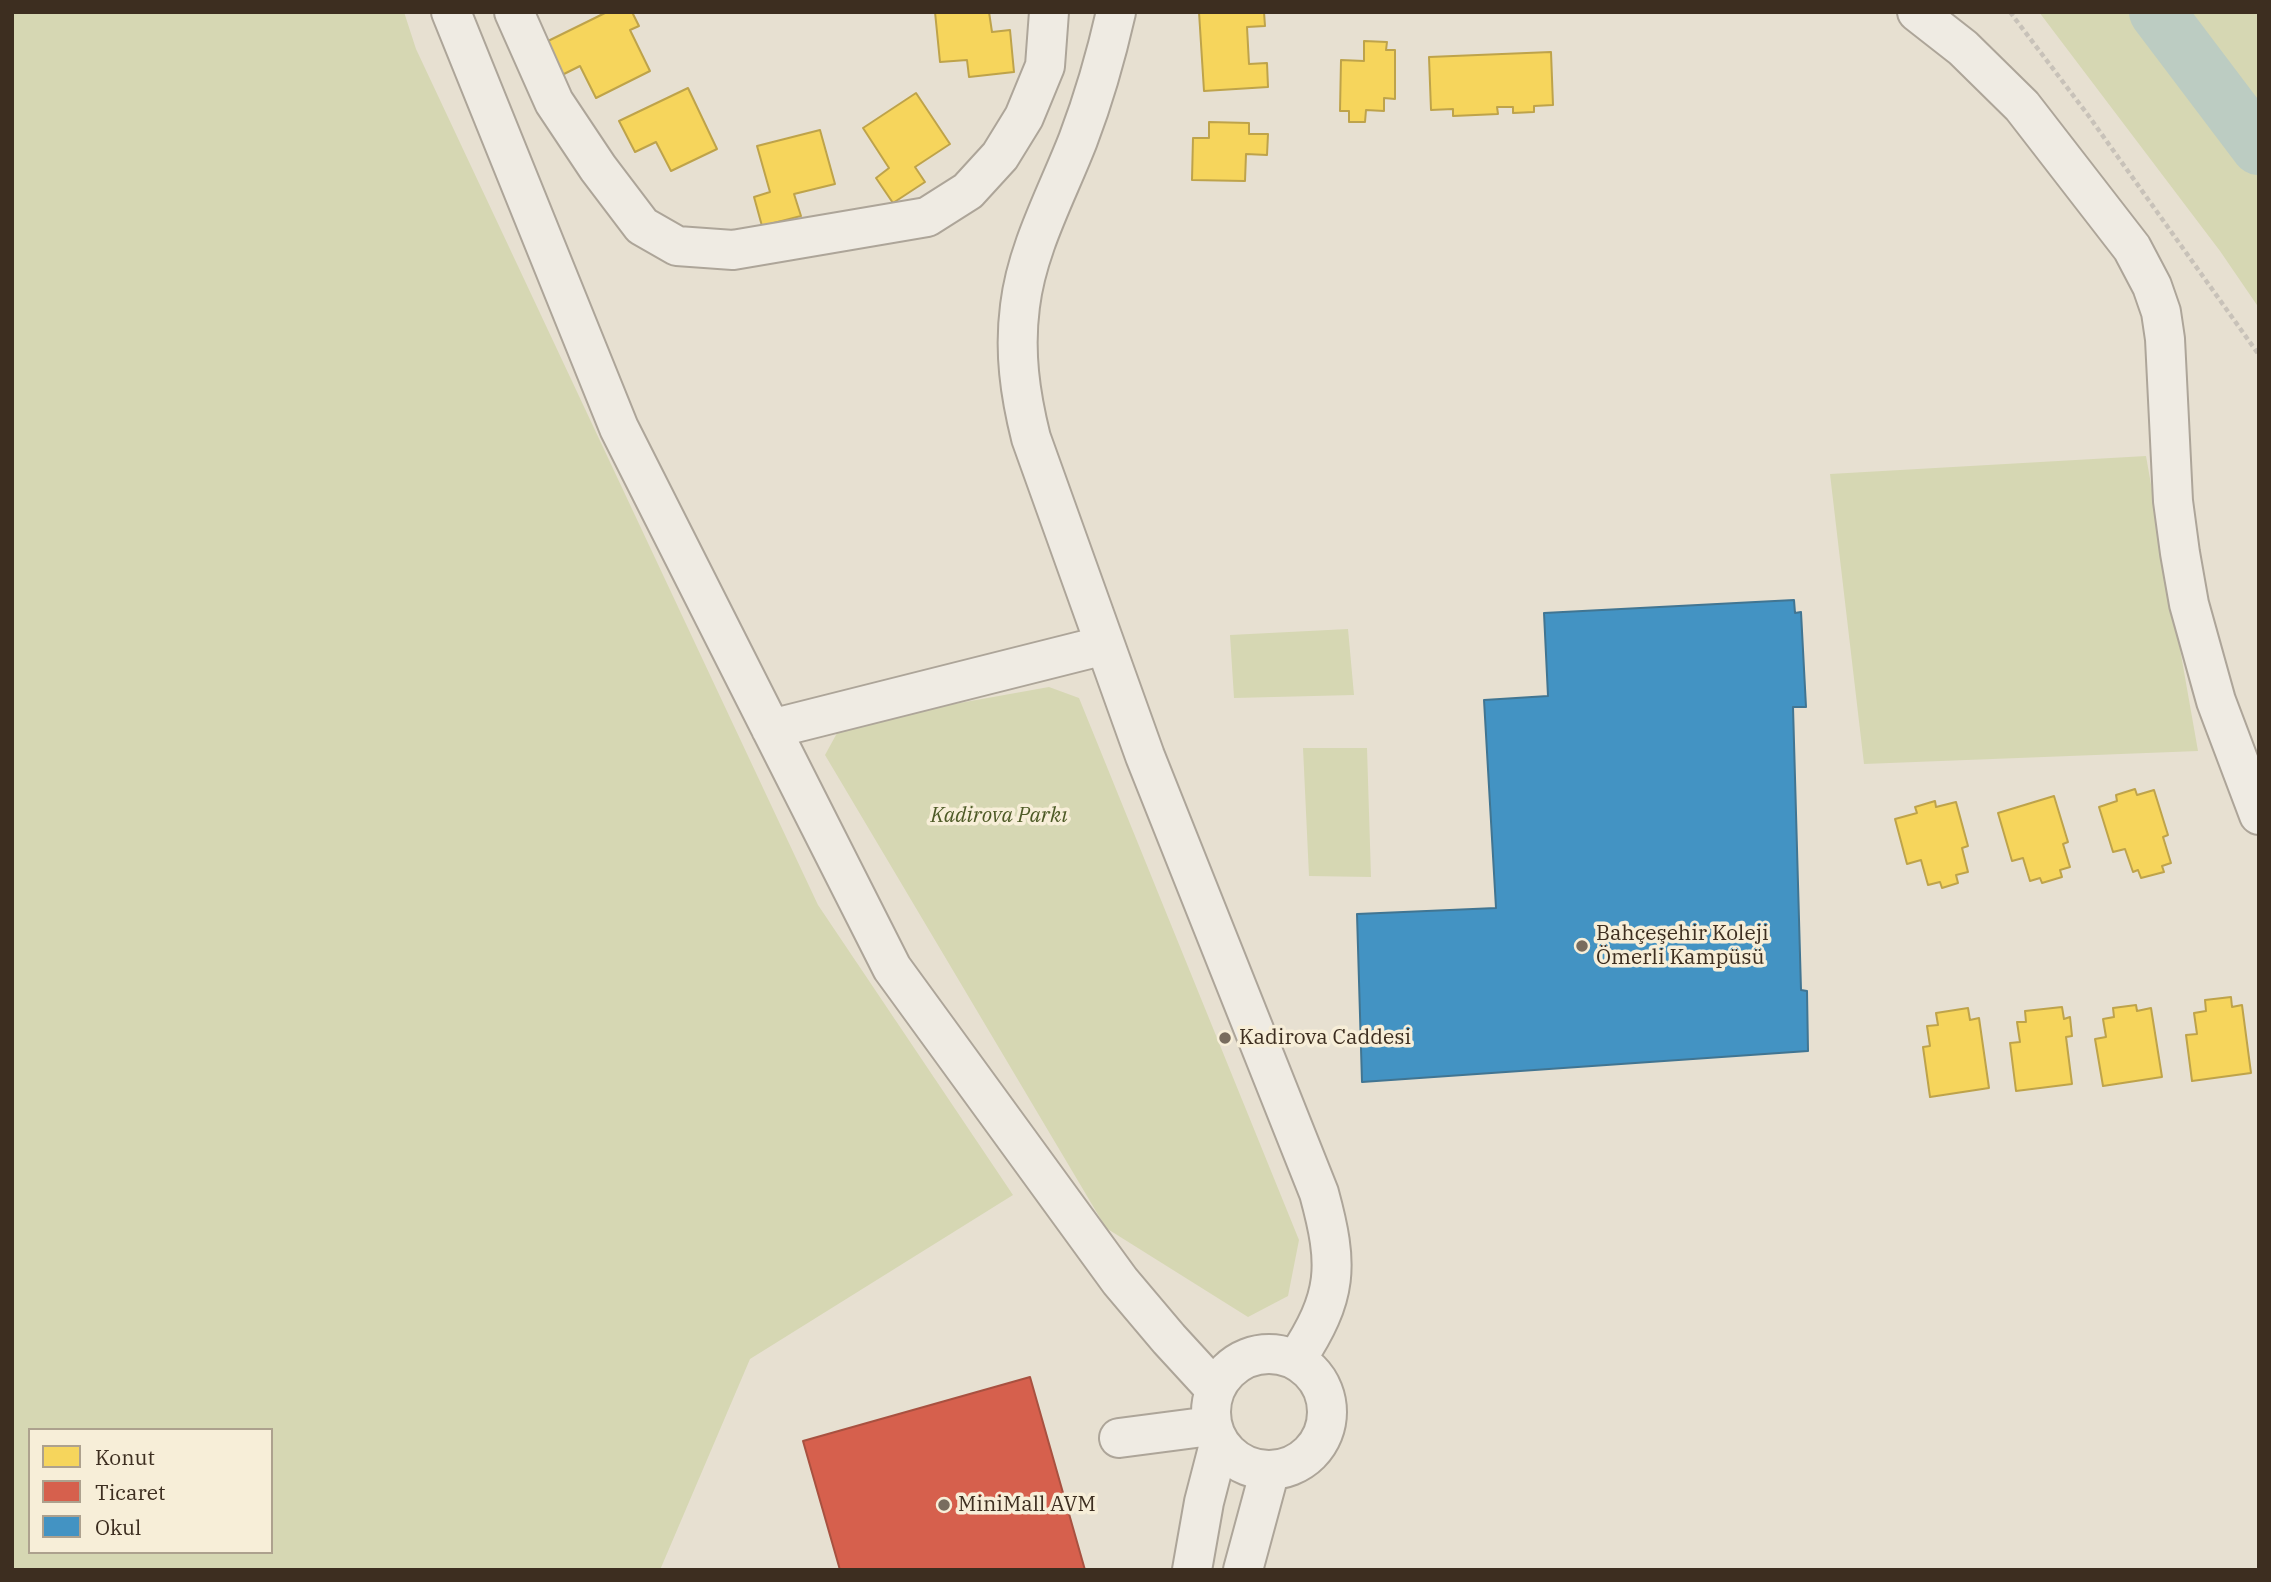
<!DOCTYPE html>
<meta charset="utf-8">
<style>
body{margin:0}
#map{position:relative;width:2271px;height:1582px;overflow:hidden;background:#e7e0d1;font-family:"IBM Plex Serif",serif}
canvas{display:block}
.frame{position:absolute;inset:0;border:14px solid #3d2e20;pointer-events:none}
.legend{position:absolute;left:28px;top:1428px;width:245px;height:126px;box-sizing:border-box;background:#f7eed8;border:2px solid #ada18e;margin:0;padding:9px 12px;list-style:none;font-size:21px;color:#3d2e20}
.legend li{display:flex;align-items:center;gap:14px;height:35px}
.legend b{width:35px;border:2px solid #ada18e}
</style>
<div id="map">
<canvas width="2271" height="1582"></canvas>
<div class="frame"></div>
<ul class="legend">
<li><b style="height:19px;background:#f6d55c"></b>Konut</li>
<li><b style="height:19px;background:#d6604d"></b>Ticaret</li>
<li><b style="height:19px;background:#4393c3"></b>Okul</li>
</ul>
</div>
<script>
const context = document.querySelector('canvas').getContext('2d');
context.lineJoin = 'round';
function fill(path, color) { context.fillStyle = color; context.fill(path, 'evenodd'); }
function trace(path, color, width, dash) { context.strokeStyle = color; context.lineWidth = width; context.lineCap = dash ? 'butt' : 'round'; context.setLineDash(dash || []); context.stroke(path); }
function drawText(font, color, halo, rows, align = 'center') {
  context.font = font + ' "IBM Plex Serif",serif'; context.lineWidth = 7; context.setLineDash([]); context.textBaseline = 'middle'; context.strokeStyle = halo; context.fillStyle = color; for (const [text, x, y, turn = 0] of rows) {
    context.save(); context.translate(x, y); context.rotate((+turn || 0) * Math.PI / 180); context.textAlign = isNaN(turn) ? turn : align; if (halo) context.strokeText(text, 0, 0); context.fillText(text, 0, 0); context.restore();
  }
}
fill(new Path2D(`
 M 12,12 L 404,12 L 416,49 L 818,905 L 1013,1195 L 750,1359 L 660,1570 L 12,1570 ZM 30,1430 L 271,1430 L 271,1552 L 30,1552 Z
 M 2039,12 L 2259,12 L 2259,308 L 2220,251 Z
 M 2146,456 L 2198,751 L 1864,764 L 1830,474 Z
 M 1348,629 L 1354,695 L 1234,698 L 1230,635 Z
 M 1049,687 L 1079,698 L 1299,1240 L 1288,1296 L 1248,1317 L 1106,1228 L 825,755 L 842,724 Z
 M 1303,748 L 1367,748 L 1371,877 L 1309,876 Z`), '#d6d7b3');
const homes = new Path2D(`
 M 607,12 L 632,12 L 639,26 L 630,30 L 650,71 L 596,98 L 580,66 L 560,76 L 544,43 Z
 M 935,12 L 989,12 L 992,32 L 1010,30 L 1014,72 L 969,77 L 967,60 L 940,62 Z
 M 1199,12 L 1264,12 L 1265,26 L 1247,27 L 1249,64 L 1267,63 L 1268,87 L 1204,91 Z
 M 1364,41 L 1387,42 L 1386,50 L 1395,50 L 1395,99 L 1384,98 L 1384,111 L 1366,110 L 1365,122 L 1349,122 L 1349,111 L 1340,111 L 1341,60 L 1364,61 Z
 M 1551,52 L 1553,105 L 1534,106 L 1534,112 L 1513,113 L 1513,107 L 1497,107 L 1498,114 L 1453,116 L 1453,109 L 1431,110 L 1429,57 Z
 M 688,88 L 717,149 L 671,171 L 656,142 L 635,152 L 619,121 Z
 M 916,93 L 950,144 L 915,167 L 925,182 L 893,203 L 876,178 L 889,168 L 863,128 Z
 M 1209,122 L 1249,123 L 1249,134 L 1268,134 L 1267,155 L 1246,154 L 1245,181 L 1192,180 L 1193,138 L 1209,138 Z
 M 820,130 L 835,184 L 794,194 L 801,216 L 762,226 L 754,197 L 770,192 L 757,146 Z
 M 2135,789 L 2137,795 L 2154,790 L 2168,835 L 2163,837 L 2171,863 L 2162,866 L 2164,872 L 2141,878 L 2138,870 L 2133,872 L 2125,849 L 2113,852 L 2099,807 L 2117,801 L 2116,795 Z
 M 2054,796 L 2068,842 L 2063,844 L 2070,867 L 2060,870 L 2062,877 L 2042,883 L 2040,878 L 2030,881 L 2023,858 L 2012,861 L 1998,813 Z
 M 1935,801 L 1936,807 L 1956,802 L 1968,846 L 1962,848 L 1968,872 L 1956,875 L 1958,883 L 1942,888 L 1940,882 L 1928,885 L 1921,860 L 1907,864 L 1895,819 L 1917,813 L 1915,807 Z
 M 2231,997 L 2232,1007 L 2242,1005 L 2251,1073 L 2192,1081 L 2186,1035 L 2197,1034 L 2194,1013 L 2206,1011 L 2205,1000 Z
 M 2136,1005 L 2137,1011 L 2151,1008 L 2162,1077 L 2103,1086 L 2095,1039 L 2106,1037 L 2103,1019 L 2114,1017 L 2113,1008 Z
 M 2062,1007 L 2064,1019 L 2070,1017 L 2072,1036 L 2066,1037 L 2072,1084 L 2016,1091 L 2010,1043 L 2020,1042 L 2017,1022 L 2026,1022 L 2025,1011 Z
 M 1968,1008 L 1970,1020 L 1979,1018 L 1989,1088 L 1930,1097 L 1923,1047 L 1930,1046 L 1927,1026 L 1938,1025 L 1936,1013 Z`);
fill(homes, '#f6d55c');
trace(homes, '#bea34a', 2);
const shops = new Path2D(`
 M 1030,1377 L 1085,1570 L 840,1570 L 803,1441 Z`);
fill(shops, '#d6604d');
trace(shops, '#a85140', 2);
const schools = new Path2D(`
 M 1794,600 L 1795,613 L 1801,612 L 1806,707 L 1793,707 L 1801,990 L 1807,991 L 1808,1051 L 1362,1082 L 1357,914 L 1496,908 L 1484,700 L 1548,696 L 1544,613 Z`);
fill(schools, '#4393c3');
trace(schools, '#417592', 2);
trace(new Path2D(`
 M 2157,12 L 2259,147`), '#bcccc2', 56);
const minor = new Path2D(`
 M 451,12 L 619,428 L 892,968 L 1120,1281 L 1169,1339 L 1214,1388
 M 514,12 L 554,102 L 598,168 L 642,226 L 677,246 L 733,250 L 927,217 L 968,191 L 1000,156 L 1024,117 L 1045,66 L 1049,12
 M 1116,12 C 1106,56 1094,98 1078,140 C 1057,194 1027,248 1020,306 C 1014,352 1020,394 1031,438 L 1145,756 L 1319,1193 C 1339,1266 1338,1296 1296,1360
 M 1917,12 L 1963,48 L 2022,106 L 2132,248 L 2152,286 L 2161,312 L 2165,339 L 2173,501 L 2180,553 L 2189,604 L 2216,701 L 2259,815
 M 771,729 L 1105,645
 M1211 1412a58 58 0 1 1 116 0a58 58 0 1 1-116 0Z
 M 1119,1438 L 1211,1426
 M 1192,1570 L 1204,1502 L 1219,1444
 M 1243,1570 L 1270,1470`);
trace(minor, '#ada599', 42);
trace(new Path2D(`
 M 2010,12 L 2088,115 L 2259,355`), '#c8c2b9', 4.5, [5, 3.5]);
trace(minor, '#efebe3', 38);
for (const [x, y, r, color] of [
 [1582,946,7,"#786c5e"],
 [1225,1038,7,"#786c5e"],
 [944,1505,7,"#786c5e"]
]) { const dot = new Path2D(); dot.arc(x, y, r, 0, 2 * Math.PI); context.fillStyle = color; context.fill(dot); trace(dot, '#f7eed8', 2.5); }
drawText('italic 21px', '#4d5a26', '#f7eed8', [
 ["Kadirova Parkı",999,816]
]);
drawText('21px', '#3d2e20', '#f7eed8', [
 ["Bahçeşehir Koleji",1596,934],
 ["Ömerli Kampüsü",1596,958],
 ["Kadirova Caddesi",1239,1038],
 ["MiniMall AVM",958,1505]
], 'left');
</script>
